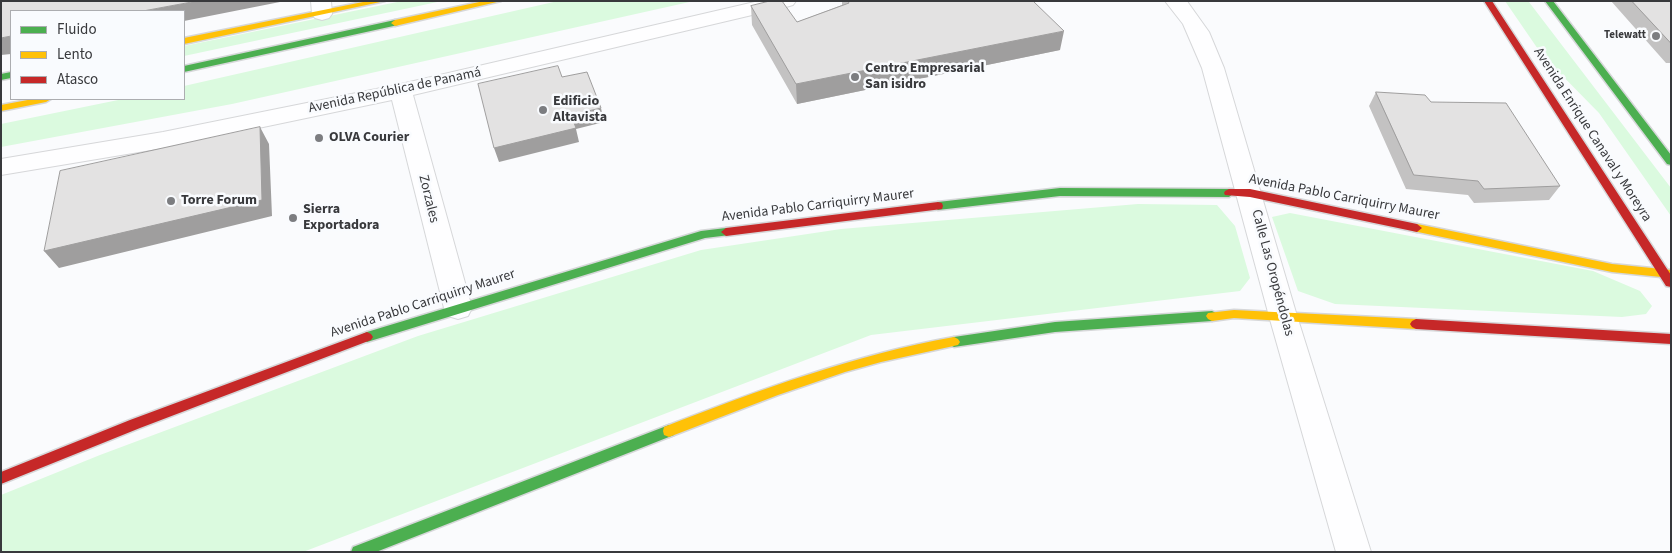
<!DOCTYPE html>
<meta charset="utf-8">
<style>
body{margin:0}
#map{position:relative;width:1672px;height:553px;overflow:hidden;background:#fafbfd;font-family:"Source Sans 3",sans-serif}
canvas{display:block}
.frame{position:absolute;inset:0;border:2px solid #38393c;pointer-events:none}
.legend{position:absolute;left:10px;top:10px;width:175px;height:90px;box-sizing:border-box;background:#f9fbfe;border:1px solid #acadb0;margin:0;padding:6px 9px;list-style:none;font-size:15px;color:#38393c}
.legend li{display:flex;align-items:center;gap:10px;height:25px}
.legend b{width:25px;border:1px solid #acadb0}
</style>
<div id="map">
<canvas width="1672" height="553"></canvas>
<div class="frame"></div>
<ul class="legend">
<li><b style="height:6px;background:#4caf50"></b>Fluido</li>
<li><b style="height:6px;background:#ffc107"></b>Lento</li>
<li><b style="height:6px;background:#c62828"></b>Atasco</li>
</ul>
</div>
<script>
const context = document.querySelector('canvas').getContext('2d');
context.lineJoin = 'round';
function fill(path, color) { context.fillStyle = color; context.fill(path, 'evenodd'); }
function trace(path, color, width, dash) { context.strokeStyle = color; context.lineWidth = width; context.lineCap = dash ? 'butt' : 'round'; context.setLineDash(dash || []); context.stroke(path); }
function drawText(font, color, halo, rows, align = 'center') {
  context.font = font + ' "Source Sans 3",sans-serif'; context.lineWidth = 5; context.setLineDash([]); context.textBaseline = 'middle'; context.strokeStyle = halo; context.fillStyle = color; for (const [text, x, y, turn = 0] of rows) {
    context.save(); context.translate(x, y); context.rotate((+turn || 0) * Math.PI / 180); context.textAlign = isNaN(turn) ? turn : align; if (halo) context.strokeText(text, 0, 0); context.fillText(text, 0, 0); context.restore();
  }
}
fill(new Path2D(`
 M 402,1 L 442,1 L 184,56 L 184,46 Z
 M 558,1 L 694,1 L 232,104 L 1,147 L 1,124 L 123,99 L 184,99 L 184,86 Z
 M 1505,1 L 1529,2 L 1671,188 L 1671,216 L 1599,113 L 1542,55 Z
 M 1138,204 L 1217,205 L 1235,226 L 1250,278 L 1240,291 L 871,335 L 303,552 L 1,552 L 1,495 L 100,455 L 418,336 L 701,250 L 841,229 Z
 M 1290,213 L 1593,271 L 1640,291 L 1652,306 L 1646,314 L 1622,317 L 1335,304 L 1298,291 L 1272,217 Z`), '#dbfadf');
const street = new Path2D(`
 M 311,1 L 331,1 L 332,14 L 329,18 L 322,20 L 315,18 L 312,14 Z
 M 759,1 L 796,1 L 793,5 L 786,7 L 413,95 L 472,308 L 468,316 L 458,319 L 448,316 L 444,308 L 392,100 L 163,148 L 1,175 L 1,159 L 163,132 L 401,84 Z
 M 1165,1 L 1187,1 L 1189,4 L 1209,32 L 1224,68 L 1297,316 L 1371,552 L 1336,552 L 1269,316 L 1202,68 L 1183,24 Z`);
const fast = new Path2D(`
 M 1545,1 L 1553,1 L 1671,155 L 1671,165 L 1667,164 Z
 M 395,20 L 398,21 L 398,25 L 184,72 L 184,66 Z
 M 11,72 L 11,78 L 1,80 L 1,74 Z
 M 1060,188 L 1229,189 L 1234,193 L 1229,197 L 1060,196 L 938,210 L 933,206 L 938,202 Z
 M 726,228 L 730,229 L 731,232 L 730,235 L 705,238 L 367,342 L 363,340 L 361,337 L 363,334 L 367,332 L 701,231 Z
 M 1212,311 L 1216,313 L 1218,316 L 1216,319 L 1212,321 L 1055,332 L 954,347 L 950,345 L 948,342 L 950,339 L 954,337 L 1055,322 Z
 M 669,425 L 674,427 L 675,431 L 674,435 L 376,552 L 351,552 L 353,547 Z`);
const slow = new Path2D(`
 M 368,1 L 385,1 L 184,44 L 184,38 Z
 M 484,1 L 501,1 L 395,26 L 391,23 L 395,20 Z
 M 33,99 L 51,99 L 46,102 L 1,111 L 1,105 Z
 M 1417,224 L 1612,264 L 1671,270 L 1671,278 L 1612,272 L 1413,231 L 1412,228 Z
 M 1234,310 L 1416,319 L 1420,321 L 1422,324 L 1420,327 L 1416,329 L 1234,318 L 1212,321 L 1208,319 L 1206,316 L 1208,313 Z
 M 954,337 L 958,339 L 960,342 L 958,345 L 881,362 L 845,372 L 778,395 L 669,437 L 664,435 L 663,431 L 664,427 C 759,390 854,355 954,337 Z`);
const jam = new Path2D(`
 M 1484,1 L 1492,1 L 1671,275 L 1671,287 L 1666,286 Z
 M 1229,189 L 1250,189 L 1417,224 L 1422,228 L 1417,232 L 1250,197 L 1225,195 L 1224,193 L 1225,191 Z
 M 938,202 L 942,203 L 943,206 L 942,209 L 726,236 L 721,232 L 726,228 Z
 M 1416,319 L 1671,334 L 1671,344 L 1416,329 L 1412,327 L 1410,324 L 1412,321 Z
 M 367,332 L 371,334 L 373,337 L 371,340 L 140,428 L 1,484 L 1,472 L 130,420 Z`);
trace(street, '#d6d7d9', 2);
trace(fast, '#d6d7d9', 3);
trace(slow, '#d6d7d9', 3);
trace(jam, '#d6d7d9', 3);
fill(street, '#fefeff');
fill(fast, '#4caf50');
fill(slow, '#ffc107');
fill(jam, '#c62828');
fill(new Path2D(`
 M 842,1 L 1033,1 L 1060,50 L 797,104 L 752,25 L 751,6 L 797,22 L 842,5 Z
 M 1611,1 L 1671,1 L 1671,63 L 1666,63 Z
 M 1376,92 L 1431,102 L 1560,186 L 1549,200 L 1474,203 L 1468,195 L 1406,189 L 1369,106 Z`), '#c3c2c2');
fill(new Path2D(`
 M 197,1 L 285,1 L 184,21 L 184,11 L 143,11 Z
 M 1064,31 L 1060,50 L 797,104 L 796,84 Z
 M 11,36 L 11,54 L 1,55 L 1,38 Z
 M 601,108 L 604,122 L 576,129 L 579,142 L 499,162 L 494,148 L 571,115 Z
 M 260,127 L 269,144 L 272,216 L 59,268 L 44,251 Z`), '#9f9e9e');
const building = new Path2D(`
 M 1,1 L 197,1 L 143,11 L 11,11 L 11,36 L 1,38 Z
 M 770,1 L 782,1 L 797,22 L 849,3 L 848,1 L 1033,1 L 1064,31 L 796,84 L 751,6 Z
 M 1632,1 L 1671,1 L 1671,43 Z
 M 558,66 L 562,77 L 587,72 L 601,108 L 571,115 L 576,128 L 494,148 L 478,84 Z
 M 1376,92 L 1425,95 L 1431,102 L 1506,103 L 1560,186 L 1484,189 L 1478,181 L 1414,175 Z
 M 260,127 L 262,200 L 44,251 L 60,171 Z`);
fill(building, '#e3e2e2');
trace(building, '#9f9e9e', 1);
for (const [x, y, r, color] of [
 [1656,36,5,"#7c7d80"],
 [855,77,5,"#7c7d80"],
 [543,110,5,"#7c7d80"],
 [319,138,5,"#7c7d80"],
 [171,201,5,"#7c7d80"],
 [293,218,5,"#7c7d80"]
]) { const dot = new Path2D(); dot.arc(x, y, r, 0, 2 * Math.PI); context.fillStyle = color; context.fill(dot); trace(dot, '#f9fbfe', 2); }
drawText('bold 11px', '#38393c', '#f9fbfe', [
 ["Telewatt",1646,36]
], 'right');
drawText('bold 14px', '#38393c', '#f9fbfe', [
 ["Centro Empresarial",865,69],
 ["San isidro",865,85],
 ["Edificio",553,102],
 ["Altavista",553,118],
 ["OLVA Courier",329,138],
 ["Torre Forum",181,201],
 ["Sierra",303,210],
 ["Exportadora",303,226]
], 'left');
drawText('14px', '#38393c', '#f9fbfe', [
 ["Avenida República de Panamá",395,91,-12],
 ["Avenida Enrique Canaval y Moreyra",1592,135,57],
 ["Avenida Pablo Carriquirry Maurer",1344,198,11],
 ["Zorzales",428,199,76],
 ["Avenida Pablo Carriquirry Maurer",818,206,-7],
 ["Calle Las Oropéndolas",1272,273,75],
 ["Avenida Pablo Carriquirry Maurer",423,304,-18]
]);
</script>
